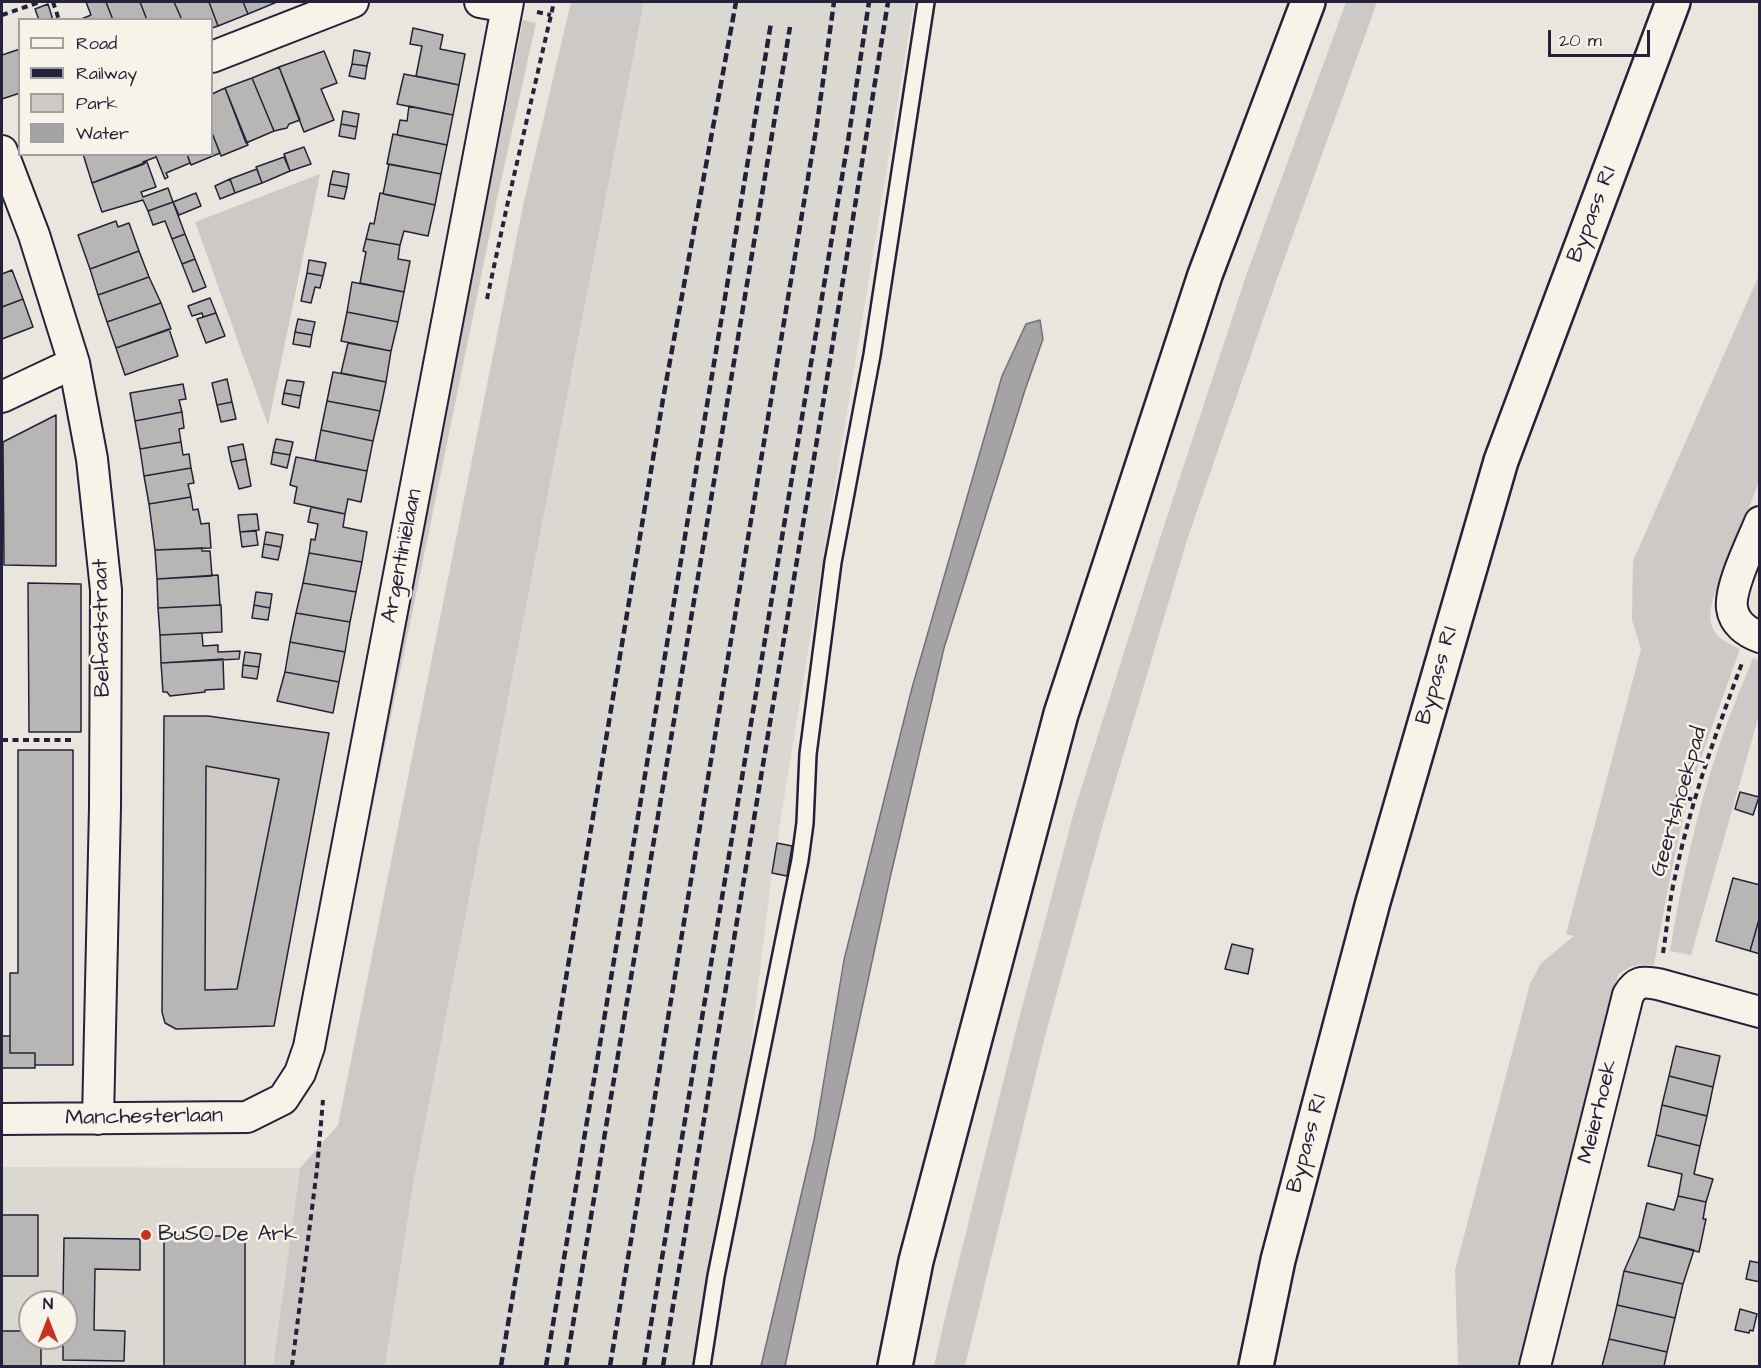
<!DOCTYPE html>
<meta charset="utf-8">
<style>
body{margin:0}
#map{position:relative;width:1761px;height:1368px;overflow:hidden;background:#eae6de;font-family:"Architects Daughter",sans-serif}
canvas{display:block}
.frame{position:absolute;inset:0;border:3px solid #22223b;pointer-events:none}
.legend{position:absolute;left:18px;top:18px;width:195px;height:138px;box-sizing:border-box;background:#f7f3e8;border:2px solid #a29fa3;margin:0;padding:8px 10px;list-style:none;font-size:18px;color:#22223b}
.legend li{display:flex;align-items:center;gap:12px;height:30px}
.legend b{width:30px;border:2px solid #a29fa3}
.north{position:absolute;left:18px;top:1290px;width:60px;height:60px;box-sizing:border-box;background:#f7f3e8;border:2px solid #a29fa3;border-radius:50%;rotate:0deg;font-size:16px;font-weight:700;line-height:24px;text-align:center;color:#22223b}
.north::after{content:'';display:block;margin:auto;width:21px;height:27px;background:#c8321e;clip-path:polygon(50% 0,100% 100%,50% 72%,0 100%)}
.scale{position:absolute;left:1548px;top:30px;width:102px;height:27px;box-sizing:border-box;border:3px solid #22223b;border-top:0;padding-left:8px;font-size:18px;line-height:21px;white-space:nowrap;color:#22223b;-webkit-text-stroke:4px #f7f3e8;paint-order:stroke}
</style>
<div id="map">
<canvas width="1761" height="1368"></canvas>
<div class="frame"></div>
<ul class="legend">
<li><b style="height:8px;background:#f7f3e8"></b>Road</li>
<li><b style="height:8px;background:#22223b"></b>Railway</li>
<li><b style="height:16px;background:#cdc9c6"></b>Park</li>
<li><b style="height:16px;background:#a6a3a6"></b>Water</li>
</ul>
<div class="north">N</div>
<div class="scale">20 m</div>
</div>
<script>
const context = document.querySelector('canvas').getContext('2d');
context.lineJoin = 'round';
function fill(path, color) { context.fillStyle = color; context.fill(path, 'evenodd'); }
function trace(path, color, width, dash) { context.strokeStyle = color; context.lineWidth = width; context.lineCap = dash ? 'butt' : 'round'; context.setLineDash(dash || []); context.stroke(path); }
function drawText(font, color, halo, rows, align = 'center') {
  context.font = font + ' "Architects Daughter",sans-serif'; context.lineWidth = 5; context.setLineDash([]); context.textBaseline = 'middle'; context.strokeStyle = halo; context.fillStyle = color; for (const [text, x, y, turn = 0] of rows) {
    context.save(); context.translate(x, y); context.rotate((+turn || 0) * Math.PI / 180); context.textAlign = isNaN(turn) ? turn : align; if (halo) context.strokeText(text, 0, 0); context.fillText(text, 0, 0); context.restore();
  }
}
fill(new Path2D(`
 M 644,2 L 914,2 L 772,873 L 711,1366 L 385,1366 L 416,1169 Z
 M 2,1167 L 300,1168 L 273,1366 L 2,1366 ZM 30,1302 L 66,1302 L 66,1338 L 30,1338 Z`), '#dbd8d2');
fill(new Path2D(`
 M 571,2 L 644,2 L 414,1180 L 385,1366 L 273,1366 L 300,1168 L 338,1125 L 523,206 Z
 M 1346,2 L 1377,2 L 1276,282 L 1187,540 L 1106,813 L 1045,1036 L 965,1366 L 934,1366 L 946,1313 L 1016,1030 L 1075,808 L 1161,535 L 1247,273 Z
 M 523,20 L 536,23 L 497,199 L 327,1029 L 323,1029 Z
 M 320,174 L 268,425 L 195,222 Z
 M 1759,275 L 1759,482 L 1713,598 C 1706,628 1713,637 1740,649 C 1723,698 1704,746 1689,796 C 1674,852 1664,909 1654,965 C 1639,964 1629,965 1618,975 L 1520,1366 L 1458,1366 L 1455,1270 L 1530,984 L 1541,963 L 1574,936 L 1566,934 L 1641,649 L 1632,620 L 1633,561 Z
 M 1753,658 L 1759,660 L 1759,715 L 1691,955 L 1670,951 C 1681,883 1696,815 1718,749 C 1728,718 1741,688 1753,658 Z
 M 206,766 L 279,779 L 237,989 L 205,990 Z`), '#cdc9c6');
const water = new Path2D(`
 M 1040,320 L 1043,339 L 1025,390 L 944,648 L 890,878 L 785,1366 L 761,1366 L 814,1140 L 844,960 L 912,688 L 1002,376 L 1026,324 Z`);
fill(water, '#a6a3a6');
trace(water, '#716f7b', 1.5);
const building = new Path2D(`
 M 86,2 L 106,2 L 113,20 L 79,20 L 91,15 Z
 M 106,2 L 140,2 L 147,20 L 113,20 Z
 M 140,2 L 174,2 L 182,20 L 147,20 Z
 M 174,2 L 209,2 L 218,26 L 212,28 L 212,20 L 182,20 Z
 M 209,2 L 243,2 L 248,14 L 218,26 Z
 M 243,2 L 277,2 L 248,14 Z
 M 48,4 L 53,20 L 39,20 L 35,9 Z
 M 413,28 L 443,35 L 440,49 L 465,54 L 459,85 L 416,76 L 422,46 L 410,44 Z
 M 20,49 L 20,93 L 2,99 L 2,55 Z
 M 354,50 L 370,53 L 367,66 L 352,64 Z
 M 324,51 L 337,83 L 321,89 L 334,120 L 304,132 L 279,67 Z
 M 352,64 L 367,66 L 365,79 L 349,76 Z
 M 279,67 L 300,120 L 289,124 L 287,128 L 274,131 L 252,78 Z
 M 404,74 L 459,85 L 453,115 L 397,104 Z
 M 252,78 L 274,131 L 246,143 L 225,88 Z
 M 225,88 L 248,145 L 221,156 L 212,133 L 212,94 Z
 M 409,106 L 453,115 L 447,145 L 397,135 L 400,120 L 407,121 Z
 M 343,111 L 359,114 L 357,127 L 341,124 Z
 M 341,124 L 357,127 L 355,139 L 339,136 Z
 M 212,133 L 220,153 L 191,165 L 187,154 L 212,154 Z
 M 393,134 L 447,145 L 441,174 L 387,164 Z
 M 304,147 L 311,164 L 290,171 L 284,154 Z
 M 83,154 L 155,154 L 156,157 L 143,162 L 144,164 L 92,183 Z
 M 155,154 L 187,154 L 190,163 L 166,173 L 168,177 L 165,179 Z
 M 284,157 L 290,171 L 262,183 L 256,167 Z
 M 147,162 L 156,187 L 141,192 L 143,197 L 168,188 L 173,202 L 148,211 L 143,200 L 102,212 L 92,183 Z
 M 389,164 L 441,174 L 435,205 L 383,194 Z
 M 257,169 L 262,183 L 235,193 L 230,179 Z
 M 333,171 L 349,174 L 347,187 L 330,184 Z
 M 230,179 L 235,193 L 220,199 L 215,186 Z
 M 330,184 L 347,187 L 344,199 L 328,196 Z
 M 196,193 L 201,206 L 179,215 L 173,202 Z
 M 380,193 L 435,205 L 428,236 L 404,231 L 400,245 L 366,239 L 370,223 L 374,224 Z
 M 173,202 L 185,234 L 172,239 L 165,221 L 153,225 L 148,211 Z
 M 116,221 L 118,227 L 129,223 L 139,251 L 90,269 L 78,235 Z
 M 185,234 L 195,259 L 182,264 L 172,239 Z
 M 366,239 L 400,245 L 398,259 L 410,261 L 404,292 L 360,283 L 366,252 L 363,251 Z
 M 139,251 L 149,277 L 98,295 L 90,269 Z
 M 195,259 L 206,287 L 193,292 L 182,264 Z
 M 309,260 L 326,263 L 323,276 L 307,273 Z
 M 12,270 L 23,299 L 2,307 L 2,274 Z
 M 307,273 L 323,276 L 320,288 L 315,287 L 311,303 L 301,301 Z
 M 149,277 L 161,303 L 107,322 L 98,295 Z
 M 352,282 L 404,292 L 398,322 L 347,312 Z
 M 210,298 L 216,313 L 203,317 L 202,313 L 192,316 L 188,306 Z
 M 23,299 L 33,327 L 2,339 L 2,307 Z
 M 161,303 L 171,329 L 116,348 L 107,322 Z
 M 347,312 L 398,322 L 391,351 L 341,341 Z
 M 216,313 L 225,336 L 206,343 L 197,319 Z
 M 298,319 L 315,322 L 312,335 L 295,332 Z
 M 169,329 L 178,356 L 125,375 L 116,348 Z
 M 295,332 L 312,335 L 310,347 L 293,344 Z
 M 348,343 L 391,351 L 386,382 L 341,373 Z
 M 333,372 L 386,382 L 380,411 L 327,401 Z
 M 227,379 L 232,402 L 217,405 L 212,383 Z
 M 287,380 L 304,382 L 301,396 L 284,393 Z
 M 183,384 L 186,399 L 179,400 L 182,412 L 135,421 L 130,393 Z
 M 284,393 L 301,396 L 299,408 L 282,404 Z
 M 327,401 L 380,411 L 373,441 L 321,430 Z
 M 232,402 L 236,419 L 221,422 L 217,405 Z
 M 182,412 L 184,428 L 179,429 L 181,442 L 140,449 L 135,421 Z
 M 56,415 L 56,566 L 4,565 L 3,442 Z
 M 321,430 L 373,441 L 367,471 L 315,461 Z
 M 276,439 L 293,442 L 290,455 L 273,452 Z
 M 181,442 L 183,455 L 189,454 L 191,468 L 144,476 L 140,449 Z
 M 243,444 L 246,459 L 231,462 L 228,447 Z
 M 273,452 L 290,455 L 287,468 L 271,464 Z
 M 296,457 L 367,471 L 361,502 L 348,499 L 345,514 L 294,503 L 297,487 L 290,485 Z
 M 246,459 L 251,486 L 239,489 L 231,462 Z
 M 191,468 L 194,483 L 188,484 L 191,497 L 149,504 L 144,476 Z
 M 191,497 L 193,510 L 198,509 L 201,524 L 209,523 L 211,548 L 155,550 L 149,504 Z
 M 311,507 L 345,514 L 343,527 L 367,532 L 362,562 L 309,553 L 311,539 L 315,540 L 318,524 L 308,522 Z
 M 257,514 L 259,530 L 240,532 L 238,515 Z
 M 256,531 L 258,545 L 242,547 L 240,532 Z
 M 266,532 L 283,535 L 281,547 L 264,544 Z
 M 264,544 L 281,547 L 278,560 L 262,557 Z
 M 202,548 L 202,551 L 210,551 L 212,576 L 157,579 L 155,550 Z
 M 309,553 L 362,562 L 356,592 L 303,583 Z
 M 218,575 L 220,605 L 158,608 L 157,579 Z
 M 28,583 L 81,584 L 81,732 L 29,732 Z
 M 303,583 L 356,592 L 350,622 L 296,613 Z
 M 256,592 L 272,594 L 270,608 L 254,605 Z
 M 221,605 L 222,632 L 160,635 L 158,608 Z
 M 254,605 L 270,608 L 268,620 L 252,618 Z
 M 296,613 L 350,622 L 345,652 L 290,642 Z
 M 202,633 L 203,646 L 218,645 L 218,652 L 240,651 L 239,659 L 161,663 L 160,635 Z
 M 290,642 L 345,652 L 339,682 L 285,672 Z
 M 245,652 L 261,654 L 259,667 L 243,665 Z
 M 223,659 L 224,689 L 205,690 L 205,692 L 170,696 L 167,692 L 163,692 L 161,663 Z
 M 243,665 L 259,667 L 257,679 L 242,677 Z
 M 285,672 L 339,682 L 333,713 L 277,701 Z
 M 164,716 L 208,716 L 329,733 L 274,1026 L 176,1029 L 165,1023 L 162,1012 ZM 206,766 L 279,779 L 237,989 L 205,990 Z
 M 18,750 L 73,750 L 73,1065 L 35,1065 L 35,1053 L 10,1053 L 10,973 L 18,973 Z
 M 1740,792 L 1759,797 L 1753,815 L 1735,809 Z
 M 777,843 L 792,846 L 787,876 L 772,873 Z
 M 1733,878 L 1760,885 L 1760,916 L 1750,951 L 1716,941 Z
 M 1760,916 L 1760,954 L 1750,951 Z
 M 1232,944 L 1253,949 L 1248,974 L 1225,969 Z
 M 2,1036 L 10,1036 L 10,1053 L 35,1053 L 35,1068 L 2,1068 Z
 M 1676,1046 L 1720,1056 L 1713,1087 L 1669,1076 Z
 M 1669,1076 L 1713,1087 L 1707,1116 L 1662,1105 Z
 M 1662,1105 L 1707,1116 L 1700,1146 L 1656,1135 Z
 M 1656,1135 L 1700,1146 L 1694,1174 L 1713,1179 L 1706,1202 L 1678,1196 L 1682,1174 L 1648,1166 Z
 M 1678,1196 L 1706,1202 L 1703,1219 L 1706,1219 L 1699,1252 L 1639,1237 L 1647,1203 L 1674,1210 Z
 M 2,1215 L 38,1215 L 38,1276 L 2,1276 Z
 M 164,1236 L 245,1236 L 245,1366 L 164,1366 Z
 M 1639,1237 L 1694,1250 L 1683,1284 L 1624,1271 Z
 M 64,1238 L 140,1239 L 140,1270 L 95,1269 L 94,1330 L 125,1331 L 124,1361 L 63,1360 L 63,1338 L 66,1338 L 66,1302 L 63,1302 Z
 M 1750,1261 L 1760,1263 L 1760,1282 L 1746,1279 Z
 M 1624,1271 L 1683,1284 L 1675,1318 L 1617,1305 Z
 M 1617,1305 L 1675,1318 L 1667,1352 L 1609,1339 Z
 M 1740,1309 L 1757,1314 L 1753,1331 L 1750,1330 L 1749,1333 L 1735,1330 Z
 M 2,1331 L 30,1331 L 30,1338 L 41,1338 L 41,1366 L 2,1366 Z
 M 1609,1339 L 1667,1352 L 1664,1366 L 1602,1366 Z`);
fill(building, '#b8b6b5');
trace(building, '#22223b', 1.5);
const lane = new Path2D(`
 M 702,1366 L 716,1276 L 800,860 L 805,823 L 808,754 L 833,562 L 872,355 L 926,2`);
const street = new Path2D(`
 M 480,2 L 507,7
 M 212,57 L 353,2
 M 2,151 L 34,235 L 74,363 L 92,459 L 106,590 L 105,807 L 98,1119
 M 2,397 L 74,363
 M 1760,522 C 1752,542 1729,588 1732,608 C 1734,623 1746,632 1760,637
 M 2,1119 L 247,1117 L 283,1099 L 300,1073 L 309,1047 L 508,2
 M 1535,1366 L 1628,995 C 1637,980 1643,982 1658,984 L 1760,1012`);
const highway = new Path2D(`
 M 895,1366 L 916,1261 L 1061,714 L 1205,275 L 1308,2
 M 1256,1366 L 1278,1260 L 1373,902 L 1501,461 L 1673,2`);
trace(lane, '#22223b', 20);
trace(street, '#22223b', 34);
trace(highway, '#22223b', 38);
trace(new Path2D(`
 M 53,2 L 59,20
 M 537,12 L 551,15
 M 2,15 L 40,2
 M 487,299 L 507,206 L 554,2
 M 2,740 L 73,740
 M 1676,796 L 1695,800
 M 1663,953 C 1667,928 1669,902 1675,877 C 1690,804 1716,733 1742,663
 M 292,1366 L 317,1169 L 323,1100`), '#22223b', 4, [6, 4.5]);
trace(lane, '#f7f3e8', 15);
trace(street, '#f7f3e8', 30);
trace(highway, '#f7f3e8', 33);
trace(new Path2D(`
 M 501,1366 L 663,399 L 736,2
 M 546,1366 L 771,23
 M 566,1366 L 790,27
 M 610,1366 L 817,124 L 834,2
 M 644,1366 L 848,141 L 869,2
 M 663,1366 L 819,428 L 888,2`), '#22223b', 4.5, [9, 4.5]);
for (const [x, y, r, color] of [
 [146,1235,6,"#c8321e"]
]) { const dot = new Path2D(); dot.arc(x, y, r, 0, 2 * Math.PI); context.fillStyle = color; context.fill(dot); trace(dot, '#f7f3e8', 2); }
drawText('22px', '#22223b', '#f7f3e8', [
 ["Bypass R1",1593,215,-69],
 ["Argentiniëlaan",403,556,-79],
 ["Belfaststraat",103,628,-91],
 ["Bypass R1",1438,676,-74],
 ["Geertshoekpad",1680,802,-74],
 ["Meierhoek",1599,1112,-76],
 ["Manchesterlaan",144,1118,-1],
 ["Bypass R1",1308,1144,-75]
]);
drawText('22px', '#22223b', '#f7f3e8', [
 ["BuSO De Ark",158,1235]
], 'left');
</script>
